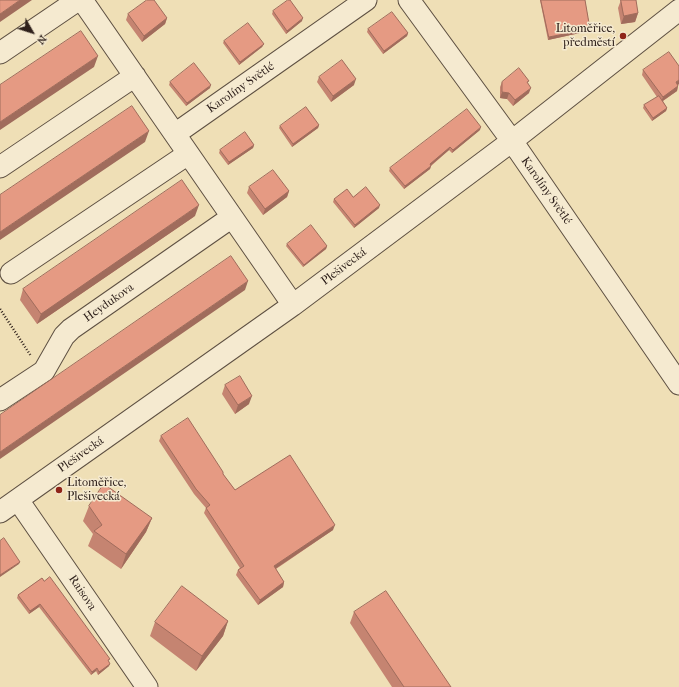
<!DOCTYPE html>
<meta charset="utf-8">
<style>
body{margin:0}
#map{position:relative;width:679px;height:687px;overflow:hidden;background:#efdfb6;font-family:"IM FELL French Canon",serif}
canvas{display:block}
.north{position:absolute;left:12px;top:12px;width:40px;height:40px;-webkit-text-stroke:3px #f5ead0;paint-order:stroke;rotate:129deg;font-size:11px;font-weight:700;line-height:16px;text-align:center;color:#2e201b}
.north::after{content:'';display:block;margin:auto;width:14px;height:18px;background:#2e201b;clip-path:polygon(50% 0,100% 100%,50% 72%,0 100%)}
</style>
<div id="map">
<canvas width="679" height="687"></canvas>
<div class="north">N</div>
</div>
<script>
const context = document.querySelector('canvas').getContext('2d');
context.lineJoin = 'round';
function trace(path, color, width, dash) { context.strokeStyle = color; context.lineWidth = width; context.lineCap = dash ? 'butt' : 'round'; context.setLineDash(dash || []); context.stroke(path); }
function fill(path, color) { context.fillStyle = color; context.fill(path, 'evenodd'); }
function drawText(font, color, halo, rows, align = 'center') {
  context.font = font + ' "IM FELL French Canon",serif'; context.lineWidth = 3; context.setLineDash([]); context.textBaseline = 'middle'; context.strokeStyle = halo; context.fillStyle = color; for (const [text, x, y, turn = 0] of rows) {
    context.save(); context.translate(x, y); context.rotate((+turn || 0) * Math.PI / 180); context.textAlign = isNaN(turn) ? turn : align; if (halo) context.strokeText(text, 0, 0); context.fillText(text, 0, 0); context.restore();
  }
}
const minor = new Path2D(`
 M 82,0 L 293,305
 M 409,0 L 512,141 L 679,384
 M 0,53 L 78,0
 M 175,134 L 366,0
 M 0,167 L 135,76
 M 11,273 L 188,154
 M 0,400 L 44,371 L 64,336 L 71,329 L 232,217
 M 18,500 L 147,687
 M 0,512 L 293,305 L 512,141 L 679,10`);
trace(minor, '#5e5042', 23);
trace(new Path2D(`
 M 0,309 L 31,356`), '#2e201b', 2.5, [1, 2]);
trace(minor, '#f5ead0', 21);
fill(new Path2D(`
 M 540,0 L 585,0 L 590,29 L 589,31 L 548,40 Z
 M 621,0 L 638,13 L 635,22 L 621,24 L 618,8 Z
 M 273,11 L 302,21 L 286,34 L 272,14 Z
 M 128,14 L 167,18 L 165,24 L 142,42 L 126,20 Z
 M 368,29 L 408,33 L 407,36 L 383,54 L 367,32 Z
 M 224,41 L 264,44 L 262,47 L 239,65 L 223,43 Z
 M 643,70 L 679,84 L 678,85 L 677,91 L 663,101 L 667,108 L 666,111 L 652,121 L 643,108 L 644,105 L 657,97 L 642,75 Z
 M 319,77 L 354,85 L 331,102 L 317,82 Z
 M 170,82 L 210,88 L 186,106 L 169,85 Z
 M 502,82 L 528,83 L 529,93 L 513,106 L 507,99 L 500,98 L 500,87 Z
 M 319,125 L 318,128 L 292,147 L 279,128 L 280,126 Z
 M 480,130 L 452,153 L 449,150 L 431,166 L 430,169 L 404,189 L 389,171 L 390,168 Z
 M 254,145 L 253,148 L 228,165 L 219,153 L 220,150 Z
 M 249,187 L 289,191 L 287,197 L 263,215 L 247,193 Z
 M 353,197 L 379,208 L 354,228 L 333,202 L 334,199 Z
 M 195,216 L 37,324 L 20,300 L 23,289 Z
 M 287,244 L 327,246 L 326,249 L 303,267 L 286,246 Z
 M 225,385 L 249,404 L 235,414 L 222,394 Z
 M 161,436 L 223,474 L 235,490 L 333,530 L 276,569 L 284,582 L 283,587 L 258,605 L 236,575 L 238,570 L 240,568 L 204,513 L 206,508 L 194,494 L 159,441 Z
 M 89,506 L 152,518 L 146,532 L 121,569 L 88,546 L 93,534 L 83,521 Z
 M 42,578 L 109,662 L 109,666 L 98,675 L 96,671 L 91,675 L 39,607 L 29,614 L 17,598 L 18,595 Z
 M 354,612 L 451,687 L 392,687 L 350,623 Z
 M 228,621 L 223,636 L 196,671 L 150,636 L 155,622 Z`), '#c58471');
fill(new Path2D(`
 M 20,0 L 32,0 L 0,22 L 0,14 Z
 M 638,13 L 635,22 L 621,24 L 624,16 Z
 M 167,18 L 165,24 L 142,42 L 144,36 Z
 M 303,18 L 302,21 L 286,34 L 287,31 Z
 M 590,29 L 589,31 L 548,40 L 549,37 Z
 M 408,33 L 407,36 L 383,54 L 384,51 Z
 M 264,44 L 262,47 L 239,65 L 240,62 Z
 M 98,56 L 94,67 L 0,130 L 0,122 Z
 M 356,79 L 354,85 L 331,102 L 333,96 Z
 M 679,80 L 679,84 L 674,87 L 676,82 Z
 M 211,85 L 210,88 L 186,106 L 187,103 Z
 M 678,86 L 677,91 L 661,102 L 663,97 Z
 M 531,88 L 529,93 L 513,106 L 515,100 Z
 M 502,92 L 509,93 L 507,99 L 500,98 Z
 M 667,108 L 666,111 L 652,121 L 653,118 Z
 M 319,125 L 318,128 L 292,147 L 293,144 Z
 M 481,127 L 480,130 L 452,153 L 453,150 Z
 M 149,131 L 145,142 L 0,240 L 0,232 Z
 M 254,145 L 253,148 L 228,165 L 229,162 Z
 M 450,147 L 449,150 L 429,167 L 430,164 Z
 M 431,166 L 430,169 L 404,189 L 405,186 Z
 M 289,191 L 287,197 L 263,215 L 265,209 Z
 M 199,205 L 195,216 L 37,324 L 41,314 Z
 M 380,205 L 379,208 L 354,228 L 355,225 Z
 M 327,246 L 326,249 L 303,267 L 304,265 Z
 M 248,281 L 245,290 L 0,459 L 0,452 Z
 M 252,396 L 249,404 L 235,414 L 238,405 Z
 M 152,518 L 146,532 L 121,569 L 126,554 Z
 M 335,525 L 333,530 L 272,571 L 274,566 Z
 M 20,562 L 19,564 L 0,577 L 0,575 Z
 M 284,582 L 283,587 L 258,605 L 260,600 Z
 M 40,604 L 39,607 L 29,614 L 30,611 Z
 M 228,621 L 223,636 L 196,671 L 202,656 Z
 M 110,664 L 109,666 L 98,675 L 99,672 Z
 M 97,668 L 96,671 L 91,675 L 92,672 Z`), '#a06c5c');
const building = new Path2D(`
 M 0,0 L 20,0 L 0,14 Z
 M 147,0 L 154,0 L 167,18 L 144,36 L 128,14 Z
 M 288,0 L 290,0 L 303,18 L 287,31 L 273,11 Z
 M 541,0 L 585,0 L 590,29 L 549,37 Z
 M 621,0 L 636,0 L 638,13 L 624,16 Z
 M 392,12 L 408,33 L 384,51 L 368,29 Z
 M 248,23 L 264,44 L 240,62 L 224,41 Z
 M 81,31 L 98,56 L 0,122 L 0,85 Z
 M 669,52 L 679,66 L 679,80 L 676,82 L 678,86 L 663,97 L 643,70 Z
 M 342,60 L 356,79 L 333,96 L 319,77 Z
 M 194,63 L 211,85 L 187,103 L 170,82 Z
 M 519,68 L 529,81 L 527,82 L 531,88 L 515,100 L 509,93 L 502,92 L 502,82 Z
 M 659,96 L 667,108 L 653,118 L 644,105 Z
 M 132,106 L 149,131 L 0,232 L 0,195 Z
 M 306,107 L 319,125 L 293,144 L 280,126 Z
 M 467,109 L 481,127 L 453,150 L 450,147 L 430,164 L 431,166 L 405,186 L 390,168 Z
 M 245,132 L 254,145 L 229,162 L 220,150 Z
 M 273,170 L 289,191 L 265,209 L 249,187 Z
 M 182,180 L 199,205 L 41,314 L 23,289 Z
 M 366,187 L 380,205 L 355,225 L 334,199 L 347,189 L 353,197 Z
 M 311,225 L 327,246 L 304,265 L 287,244 Z
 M 231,256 L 248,281 L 0,452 L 0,415 Z
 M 240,376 L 252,396 L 238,405 L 225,385 Z
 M 188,418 L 223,472 L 223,474 L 235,490 L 290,455 L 335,525 L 274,566 L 284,582 L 260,600 L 238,570 L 244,566 L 206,508 L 210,505 L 196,489 L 161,436 Z
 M 104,484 L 152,518 L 126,554 L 94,531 L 102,525 L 89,506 Z
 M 4,538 L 20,562 L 0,575 L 0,541 Z
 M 50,577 L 110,659 L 108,660 L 110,664 L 99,672 L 97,668 L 92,672 L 40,604 L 30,611 L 18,595 L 42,578 L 44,581 Z
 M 182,586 L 228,621 L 202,656 L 155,622 Z
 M 386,591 L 451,687 L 404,687 L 354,612 Z`);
fill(building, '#e59a83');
trace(building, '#a06c5c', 1);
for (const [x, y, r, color] of [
 [623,36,4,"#8f2418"],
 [59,490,4,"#8f2418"]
]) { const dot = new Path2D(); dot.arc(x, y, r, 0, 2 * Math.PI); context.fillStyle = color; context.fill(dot); trace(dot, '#f5ead0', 1.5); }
drawText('12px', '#2e201b', '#f5ead0', [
 ["Litoměřice,",615,29],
 ["předměstí",615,43],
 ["Litoměřice,",67,483,"left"],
 ["Plešivecká",67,497,"left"]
], 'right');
drawText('12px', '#2e201b', '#f5ead0', [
 ["Karolíny Světlé",241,88,-35],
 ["Karolíny Světlé",546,191,55],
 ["Plešivecká",344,267,-37],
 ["Heydukova",109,303,-35],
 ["Plešivecká",81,455,-35],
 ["Raisova",82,593,56]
]);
</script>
